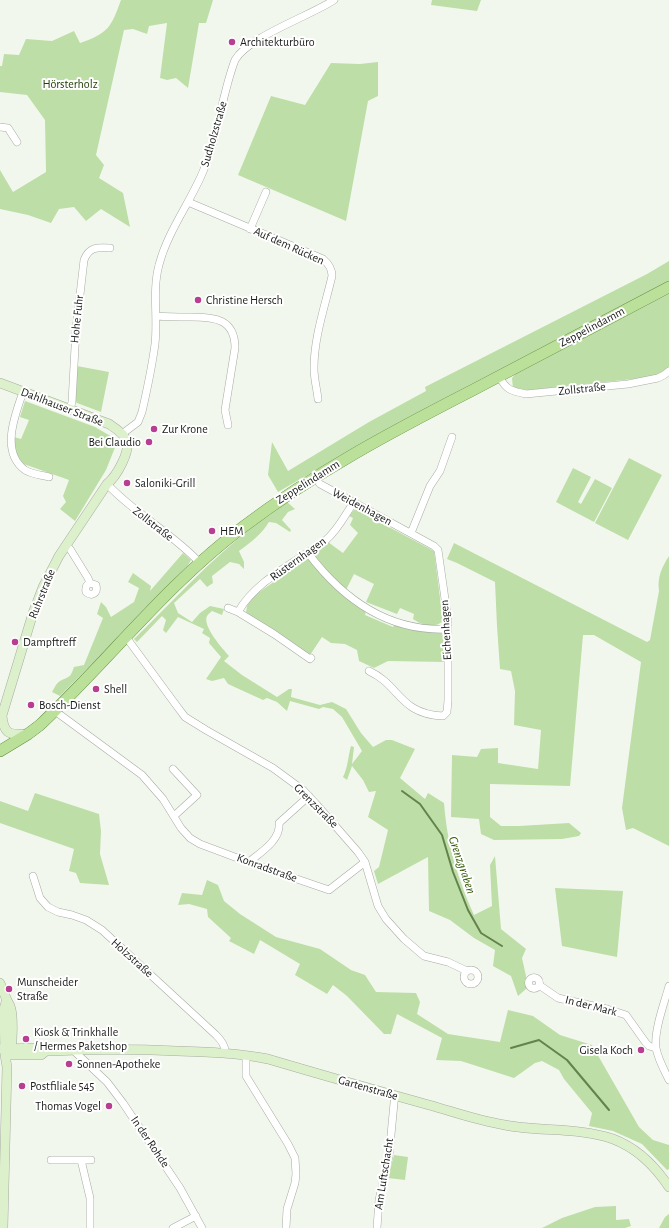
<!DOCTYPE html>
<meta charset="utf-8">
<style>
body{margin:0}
canvas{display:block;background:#f1f7ed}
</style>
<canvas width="669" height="1228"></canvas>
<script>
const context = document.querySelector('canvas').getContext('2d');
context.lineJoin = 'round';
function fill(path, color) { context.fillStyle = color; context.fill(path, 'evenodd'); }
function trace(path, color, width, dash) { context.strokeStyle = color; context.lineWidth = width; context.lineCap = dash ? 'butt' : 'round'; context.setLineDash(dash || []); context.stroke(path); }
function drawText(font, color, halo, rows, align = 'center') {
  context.font = font + ' "Alegreya Sans",sans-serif'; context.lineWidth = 4; context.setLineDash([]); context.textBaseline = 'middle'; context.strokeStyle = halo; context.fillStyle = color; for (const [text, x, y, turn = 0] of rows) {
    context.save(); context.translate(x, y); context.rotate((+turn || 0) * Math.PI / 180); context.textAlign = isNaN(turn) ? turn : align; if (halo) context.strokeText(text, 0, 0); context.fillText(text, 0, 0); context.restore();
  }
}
fill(new Path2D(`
 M 121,0 L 213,0 L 206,23 L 199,23 L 188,88 L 176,78 L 167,80 L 160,78 L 167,23 L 149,26 L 147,34 L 133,29 L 124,30 L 96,155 L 104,165 L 99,178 L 123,193 L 130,227 L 101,209 L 86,221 L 74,207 L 59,209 L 51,223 L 28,215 L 0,209 L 0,170 L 13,192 L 46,172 L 45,120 L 27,95 L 0,92 L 0,66 L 2,66 L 4,54 L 19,55 L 26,39 L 52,41 L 74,31 L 80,43 C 109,33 111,27 121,0 Z
 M 432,0 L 481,0 L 477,11 L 431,5 Z
 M 378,62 L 378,96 L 368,101 L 346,221 L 238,175 L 271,96 L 305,105 L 331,63 L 360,64 Z
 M 669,261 L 669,281 L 375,436 L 278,492 L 268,475 L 272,442 L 288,471 L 369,422 L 426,391 L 425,387 L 647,274 Z
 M 669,294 L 669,368 L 666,371 L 652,377 L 530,390 L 513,389 L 512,378 L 517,372 Z
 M 77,366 L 109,372 L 101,412 L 77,403 L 75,401 Z
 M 25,401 L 95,427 L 114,438 L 116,445 L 106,470 L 75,521 L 60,509 L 66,502 L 63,496 L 69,480 L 21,463 L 15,450 L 14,437 L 21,439 L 29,420 L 20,417 Z
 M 629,458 L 662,475 L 628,540 L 595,523 Z
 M 573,468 L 591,477 L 578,502 L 581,504 L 595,479 L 612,488 L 594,522 L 556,502 Z
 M 287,502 L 295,509 L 288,512 L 282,520 L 291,530 L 290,532 L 276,523 L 269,522 C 262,534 250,543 239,551 L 244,562 L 244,569 L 239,564 L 230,562 L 212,576 L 213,583 L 207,587 L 200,579 L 174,603 L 178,613 L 192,622 L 200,613 L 210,606 L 224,609 L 222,615 L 212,611 C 210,613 208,614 207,616 C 202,626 223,649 229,656 L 224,661 L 242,675 L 277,697 L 289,689 L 292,689 L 291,697 L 320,705 L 332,702 L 346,709 L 361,733 L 373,747 L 386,740 L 392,740 L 415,749 L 400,778 L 425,799 L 428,793 L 444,803 C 446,829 451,855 460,880 C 464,892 469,904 474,915 L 492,906 L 490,865 L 495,856 L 501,929 L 526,949 L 522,958 L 526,976 L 526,989 L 518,996 L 511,976 L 493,966 L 495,950 L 474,938 L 450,920 L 429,911 L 428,857 L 378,884 L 374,871 L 379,867 L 388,830 L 368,817 L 376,791 L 369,792 L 363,780 L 352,766 L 347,780 L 343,777 C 348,767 348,756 351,746 L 354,747 L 352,764 L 362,751 L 342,717 L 333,709 L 323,707 L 319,709 L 290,701 L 287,711 L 277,702 L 267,698 L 263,700 L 228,684 L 224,678 L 212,681 L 206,679 L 221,657 L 209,643 L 210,638 L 202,633 L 204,629 L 178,617 L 166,633 L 163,630 L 166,620 L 162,616 L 137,642 L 134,639 C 172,602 208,562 250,529 C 262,519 275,511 287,502 Z
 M 355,509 L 434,551 L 443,621 C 435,629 421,625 413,619 L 414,614 L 400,608 L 397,614 L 366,602 L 374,584 L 354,574 L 346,590 L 335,580 L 316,557 L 315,553 L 318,550 L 328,542 L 343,553 L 358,533 L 350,525 L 353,518 L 349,516 Z
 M 454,543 L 647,642 L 650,640 L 659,591 C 657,577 662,567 669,556 L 669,846 L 633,828 L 626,830 L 622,808 L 641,662 L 594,635 L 583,635 L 570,786 L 490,784 L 490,817 L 501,826 L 519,826 L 569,823 L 581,833 L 579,836 L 562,839 L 494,840 L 481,834 L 479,819 L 451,817 L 452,755 L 477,757 L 481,749 L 498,748 L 498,763 L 538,769 L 541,730 L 514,725 L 515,691 L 511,671 L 500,669 L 497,626 L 495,582 L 457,563 L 447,559 Z
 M 183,553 L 191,560 L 187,567 L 60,696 L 52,692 C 54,689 56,683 60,681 C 69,676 70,679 74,667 L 84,665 L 103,618 L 97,614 L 101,602 L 106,607 L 111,617 L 134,602 L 139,588 L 128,582 L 133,573 L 151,586 L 150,591 Z
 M 307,558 L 310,560 C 327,581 343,597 366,611 L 365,615 L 393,627 L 396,623 L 416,630 L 445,633 L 445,662 L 388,661 L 374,668 L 359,661 L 357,650 L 345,644 L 331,643 L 322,637 L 310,655 L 250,616 L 246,612 L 247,606 L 254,596 Z
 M 35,793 L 99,814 L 101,831 L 100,854 L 109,885 L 80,883 L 76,873 L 69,871 L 74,849 L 0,823 L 0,801 L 28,811 Z
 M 207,880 L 218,885 L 224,901 L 240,914 L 276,937 L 320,949 L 351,970 L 365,975 L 376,992 L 416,993 L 420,1002 L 417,1014 L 448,1034 L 500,1042 L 508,1010 L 533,1016 L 560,1035 L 592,1045 L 639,1127 L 653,1140 L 669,1145 L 669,1169 L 667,1170 L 642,1144 L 613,1131 L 589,1126 L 592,1113 L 564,1079 L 559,1070 L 542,1061 L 535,1063 L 514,1078 L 461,1061 L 436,1060 L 442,1038 L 397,1014 L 391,1034 L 384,1034 L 347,996 L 333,985 L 327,994 L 295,975 L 300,964 L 260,940 L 254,954 L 229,941 L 231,938 L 208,917 L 207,909 L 189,904 L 178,905 L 182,893 L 202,895 Z
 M 555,888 L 623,891 L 617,957 L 562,946 Z
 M 394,1155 L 408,1157 L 405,1180 L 388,1178 Z
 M 616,1206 L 616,1220 L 629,1219 L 631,1226 L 625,1228 L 542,1228 L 562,1218 L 595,1207 Z
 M 669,1214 L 669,1228 L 659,1228 L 665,1217 Z`), '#bedea7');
trace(new Path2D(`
 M 402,791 L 420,804 L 442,835 L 453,872 L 468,910 L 481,933 L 502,946
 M 511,1048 L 539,1040 L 567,1060 L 609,1110`), '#63824c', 2);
const street = new Path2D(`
 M 0,127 L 8,128 L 17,142
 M 188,202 L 323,259 C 329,264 332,269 332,276 C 325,306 314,337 314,368 C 314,379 317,389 318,399
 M 250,229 L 266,192
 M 157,316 C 168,317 180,317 191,317 C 215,317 235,319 235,348 L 225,410 L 228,425
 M 499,376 C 506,390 511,391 526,394 L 628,384 L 658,378 L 664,375 L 669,371
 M 23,392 C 15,415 0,452 25,470 C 31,474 41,475 49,477
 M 70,409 L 72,402 L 76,329 L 84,260 C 89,247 97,247 110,248
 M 122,434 L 138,422 L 142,412 C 147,390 152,367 155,344 C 158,318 152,290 159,265 C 167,233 189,204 202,174 C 218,138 221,97 235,60 C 248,37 310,16 334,0
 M 314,477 L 320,484 L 434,546 L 438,550 L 448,620 L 448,700 L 447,712 L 443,716 C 399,714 400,685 369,671
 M 107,484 C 135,514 172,533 200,563
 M 411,533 L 430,486 L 440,471 L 452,437
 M 66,546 L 70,549 L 88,578 L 90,583 C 86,585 85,587 86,592 C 92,597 98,593 96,585 L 90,583
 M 308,553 C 342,598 388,632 448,629
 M 228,608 L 238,612 L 274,634 L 310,659 L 311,658
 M 238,612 C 257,579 296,563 326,540 C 338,530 345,515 354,502
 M 126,637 L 176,705 L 185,717 L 206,730 L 273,768 L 303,790 L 317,805 L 358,852 L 365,862 L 378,906 L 386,919 L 404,939 L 424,956 L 448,962 L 467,971
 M 55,711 L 142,775 L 163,799 L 181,828 L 190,838 L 200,844 L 256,865 L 329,890 L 365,862
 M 173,769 L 197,795 L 174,816
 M 249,862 C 261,852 281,840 279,823 L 309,796
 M 33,876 L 40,898 L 48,907 L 58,912 L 72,915 L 86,920 L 102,930 L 216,1035 C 221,1040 226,1046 225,1053
 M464 977a7 7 0 1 1 14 0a7 7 0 1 1-14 0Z
 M528.5 983a5.5 5.5 0 1 1 11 0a5.5 5.5 0 1 1-11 0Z
 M 539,985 L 558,998 L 607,1009 L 626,1015 L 646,1043 L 649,1046 L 656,1048
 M 669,986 C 664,1004 654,1030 656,1048 C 658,1059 664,1070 669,1080
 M 73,1050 L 107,1082 L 123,1103 L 180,1188 L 202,1228
 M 246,1056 L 246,1076 L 288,1144 L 295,1158 L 296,1174 L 295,1183 L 287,1209 L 286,1228
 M 51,1160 L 81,1160 L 90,1198 L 90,1228
 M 81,1160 L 91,1160
 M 173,1228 L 196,1216
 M 377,1228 L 379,1200 L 389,1156 L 394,1103 L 395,1096`);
const secondary = new Path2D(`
 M 0,383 L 109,424 C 115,428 122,432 126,439 C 132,450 116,477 107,484 L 59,556 L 43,587 L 33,613 L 0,722
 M 2,716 C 4,735 10,735 28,734
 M 0,983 C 3,991 6,999 10,1006 C 14,1015 12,1044 11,1054
 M 0,1049 L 43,1048 L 46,1051 L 52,1051 C 94,1049 135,1049 177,1051 C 208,1052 238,1053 268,1059 C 322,1075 375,1090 429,1105 C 454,1112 479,1121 505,1125 C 540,1132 578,1127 613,1139 C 637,1148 655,1166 669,1187
 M 5,1055 L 41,1055 L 46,1051
 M 3,1228 L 7,1067 L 5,1055 L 4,1009 L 6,1002`);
const primary = new Path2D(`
 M 0,751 L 28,734 L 40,725 C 109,660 167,584 243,527 C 314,473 393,431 473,390 C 538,356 603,321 669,287`);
trace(street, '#a7aca3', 8);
trace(secondary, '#a7aca3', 10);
trace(primary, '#648e40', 12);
trace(street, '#fff', 7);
trace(secondary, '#ddf0cc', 9);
trace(primary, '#bbe09a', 11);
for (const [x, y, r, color] of [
 [232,42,4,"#b73e91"],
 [198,300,4,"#b73e91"],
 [154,429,4,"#b73e91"],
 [149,442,4,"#b73e91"],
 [127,483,4,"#b73e91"],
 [212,531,4,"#b73e91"],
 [15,642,4,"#b73e91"],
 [96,689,4,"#b73e91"],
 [31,705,4,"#b73e91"],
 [9,989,4,"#b73e91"],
 [26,1039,4,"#b73e91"],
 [641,1050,4,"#b73e91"],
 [69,1064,4,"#b73e91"],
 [22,1086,4,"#b73e91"],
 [109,1106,4,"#b73e91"]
]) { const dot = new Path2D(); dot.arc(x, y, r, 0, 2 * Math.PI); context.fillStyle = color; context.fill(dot); trace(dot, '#fff', 1.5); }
drawText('12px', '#191c18', '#fff', [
 ["Architekturbüro",240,42],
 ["Christine Hersch",206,300],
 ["Zur Krone",162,429],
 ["Bei Claudio",141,442,"right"],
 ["Saloniki-Grill",135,483],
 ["HEM",220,531],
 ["Dampftreff",23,642],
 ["Shell",104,689],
 ["Bosch-Dienst",39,705],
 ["Munscheider",17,982],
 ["Straße",17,996],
 ["Kiosk & Trinkhalle",34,1032],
 ["/ Hermes Paketshop",34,1046],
 ["Gisela Koch",633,1050,"right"],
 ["Sonnen-Apotheke",77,1064],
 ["Postfiliale 545",30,1086],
 ["Thomas Vogel",101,1106,"right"]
], 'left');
drawText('12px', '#233e06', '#fff', [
 ["Hörsterholz",70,84]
]);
drawText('12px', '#191c18', '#fff', [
 ["Sudholzstraße",214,134,-74],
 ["Auf dem Rücken",289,246,24],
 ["Hohe Fuhr",77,319,-84],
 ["Zeppelindamm",592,327,-28],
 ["Zollstraße",582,389,-6],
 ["Dahlhauser Straße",62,407,21],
 ["Zeppelindamm",308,482,-32],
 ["Weidenhagen",362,507,28],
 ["Zollstraße",153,524,38],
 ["Rüsternhagen",298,559,-36],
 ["Ruhrstraße",42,594,-68],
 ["Eichenhagen",446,630,-93],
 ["Grenzstraße",316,806,45],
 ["Konradstraße",267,868,20],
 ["Holzstraße",132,958,42],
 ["In der Mark",591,1006,14],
 ["Gartenstraße",368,1088,16],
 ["In der Rohde",150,1142,56],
 ["Am Luftschacht",384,1174,-81]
]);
drawText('italic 13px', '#355b07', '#fff', [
 ["Grenzgraben",462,865,71]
]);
</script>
